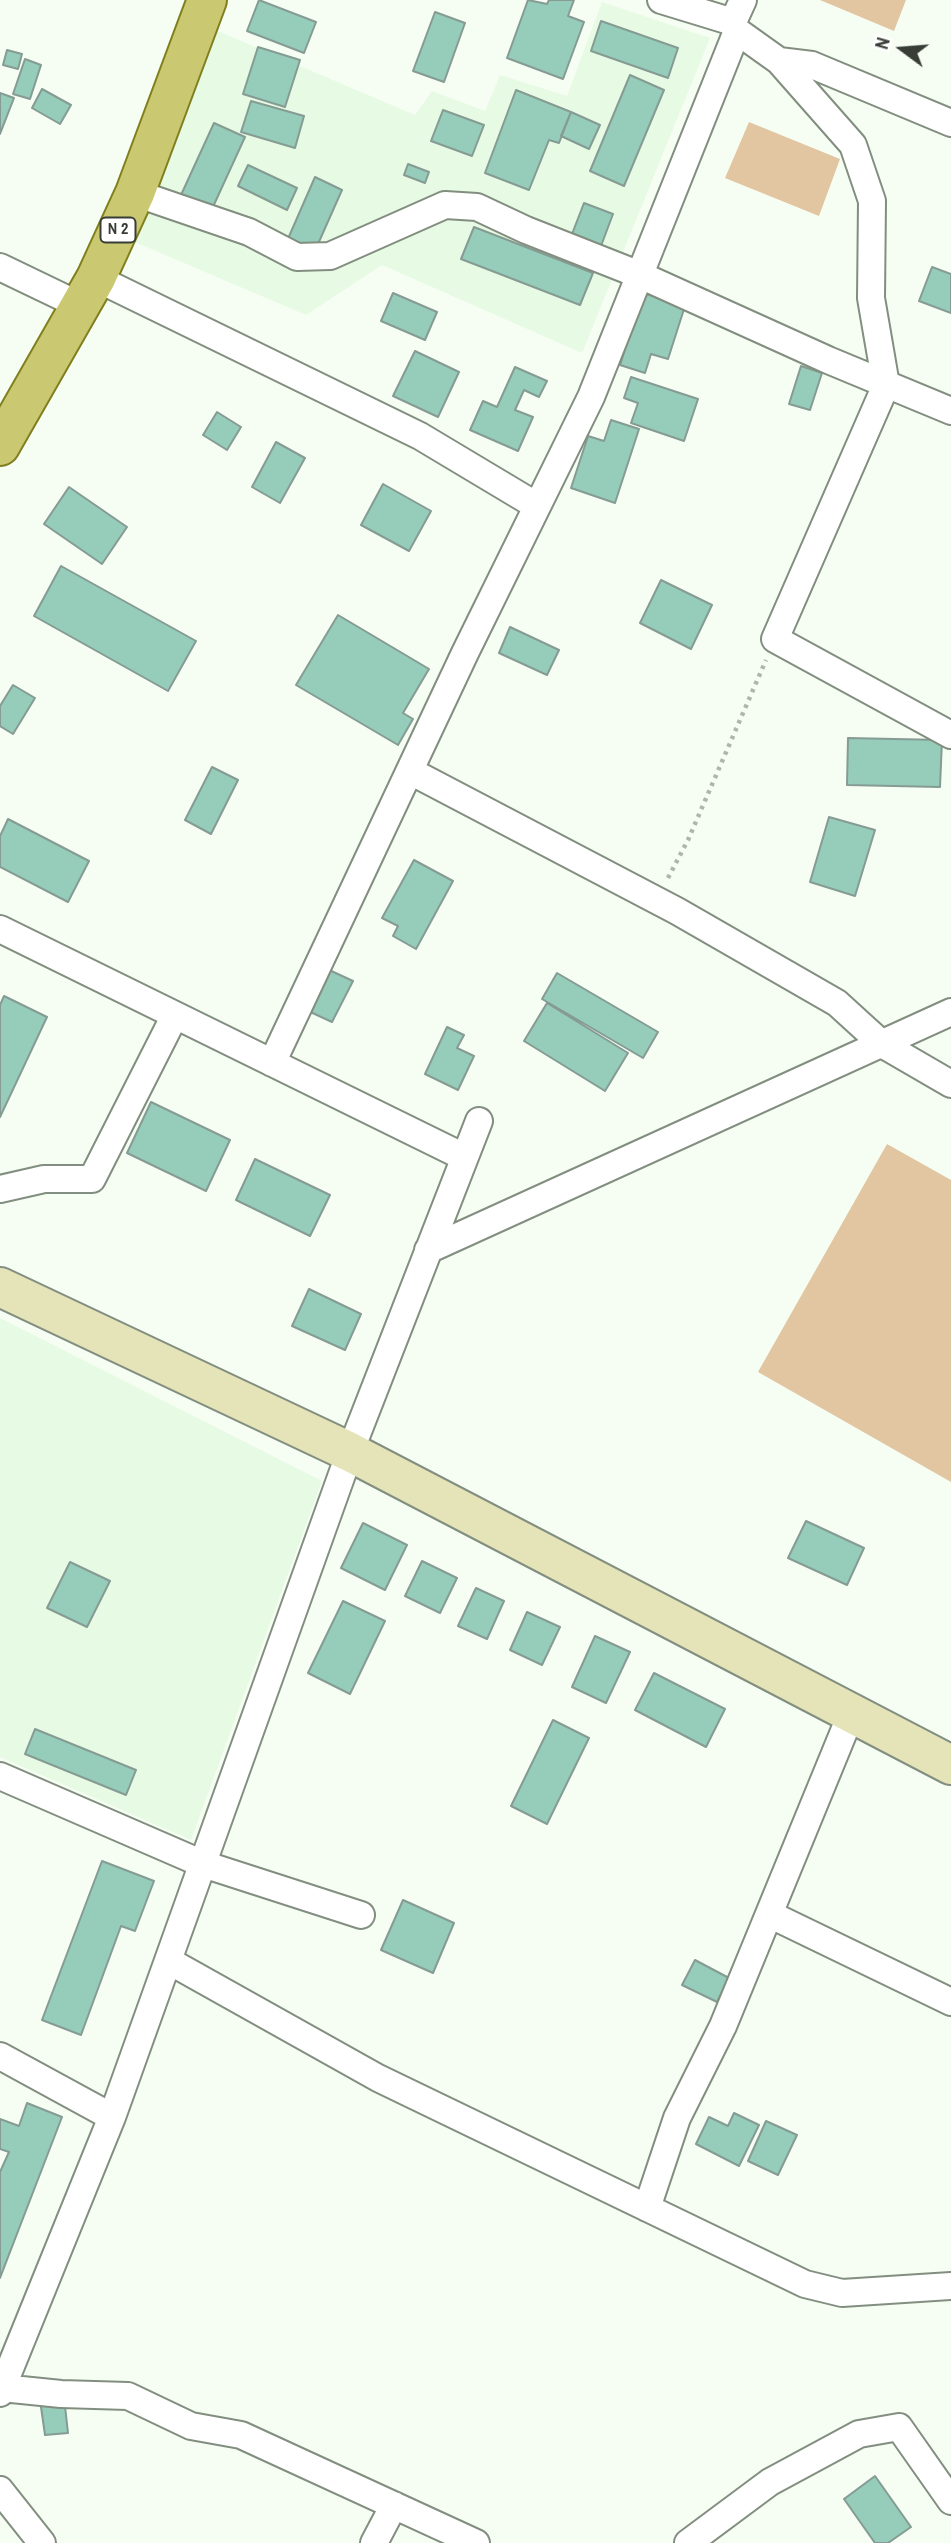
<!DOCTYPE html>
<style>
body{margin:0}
#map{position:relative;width:951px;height:2543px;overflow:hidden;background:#f6fef4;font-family:"Archivo Narrow",sans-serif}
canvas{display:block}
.north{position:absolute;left:867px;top:14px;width:70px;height:70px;-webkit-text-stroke:5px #fff;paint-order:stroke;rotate:286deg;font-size:19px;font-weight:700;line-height:28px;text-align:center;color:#383d36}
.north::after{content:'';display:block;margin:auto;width:24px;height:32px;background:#383d36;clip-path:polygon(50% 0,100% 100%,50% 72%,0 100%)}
</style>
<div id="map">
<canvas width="951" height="2543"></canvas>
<div class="north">N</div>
</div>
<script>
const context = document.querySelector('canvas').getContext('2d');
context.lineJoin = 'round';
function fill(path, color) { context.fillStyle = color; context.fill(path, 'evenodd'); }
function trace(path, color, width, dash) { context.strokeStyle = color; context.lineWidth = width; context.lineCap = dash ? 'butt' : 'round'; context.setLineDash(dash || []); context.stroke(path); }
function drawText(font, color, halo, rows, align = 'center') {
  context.font = font + ' "Archivo Narrow",sans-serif'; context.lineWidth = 5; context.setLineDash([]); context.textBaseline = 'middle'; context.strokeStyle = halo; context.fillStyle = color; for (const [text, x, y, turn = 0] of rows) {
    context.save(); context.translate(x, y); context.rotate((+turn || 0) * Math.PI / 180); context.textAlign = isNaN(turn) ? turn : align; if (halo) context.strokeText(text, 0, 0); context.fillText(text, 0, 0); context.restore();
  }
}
fill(new Path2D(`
 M 602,2 L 710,38 L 582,353 L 382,265 L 306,315 L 116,234 L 213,29 L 415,115 L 432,91 L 485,111 L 500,75 L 567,96 Z
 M 0,1318 L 322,1481 L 191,1840 L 0,1757 Z`), '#e7fae3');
fill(new Path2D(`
 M 820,0 L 906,0 L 894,31 Z
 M 749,122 L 840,159 L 819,216 L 725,178 Z
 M 887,1144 L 951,1180 L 951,1482 L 758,1372 Z`), '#e1c6a1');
const building = new Path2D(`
 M 259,0 L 316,22 L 304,53 L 247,31 Z
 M 528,0 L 547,4 L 549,0 L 574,0 L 568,16 L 584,22 L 563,79 L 507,58 Z
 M 435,12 L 465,23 L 444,82 L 413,71 Z
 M 601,21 L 678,48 L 668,78 L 591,51 Z
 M 258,47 L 300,60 L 285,107 L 243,94 Z
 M 7,50 L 22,54 L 18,69 L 3,65 Z
 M 25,59 L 41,65 L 30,99 L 13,94 Z
 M 630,75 L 664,90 L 624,186 L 590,171 Z
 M 42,89 L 71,105 L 60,124 L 32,108 Z
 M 516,90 L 571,112 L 559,143 L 549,140 L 529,190 L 485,173 Z
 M 0,93 L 14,98 L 0,134 Z
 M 251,101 L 304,116 L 295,148 L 241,132 Z
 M 443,110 L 484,125 L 472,156 L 431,141 Z
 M 571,112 L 600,125 L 589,149 L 561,136 Z
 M 214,123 L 245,137 L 212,209 L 181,195 Z
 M 408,164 L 429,172 L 425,183 L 404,175 Z
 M 248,165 L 297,188 L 287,210 L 238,186 Z
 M 315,177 L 342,190 L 314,253 L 287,241 Z
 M 584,203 L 613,214 L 601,246 L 572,234 Z
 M 474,227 L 593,273 L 580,305 L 461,259 Z
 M 932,267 L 951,274 L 951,313 L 919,301 Z
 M 393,293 L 437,312 L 425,340 L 381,321 Z
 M 643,293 L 685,306 L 668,359 L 651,354 L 645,373 L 620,365 Z
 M 415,351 L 459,372 L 438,417 L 393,396 Z
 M 801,366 L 822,373 L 810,410 L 789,404 Z
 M 515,367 L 547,381 L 539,397 L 524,390 L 515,410 L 533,417 L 518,451 L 470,430 L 483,401 L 497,407 Z
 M 631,377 L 698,399 L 684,441 L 631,423 L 638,403 L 624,398 Z
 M 217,412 L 241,427 L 227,450 L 203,435 Z
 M 611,420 L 639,429 L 615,503 L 571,488 L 588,436 L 604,441 Z
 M 276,442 L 305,458 L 280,503 L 252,487 Z
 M 383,484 L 431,511 L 409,551 L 361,525 Z
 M 69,487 L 127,527 L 102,564 L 44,524 Z
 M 61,566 L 196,641 L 168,691 L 34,616 Z
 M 661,580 L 712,605 L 691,649 L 640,623 Z
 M 338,615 L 429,669 L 403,713 L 413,719 L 398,745 L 296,685 Z
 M 510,627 L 559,650 L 547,675 L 499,653 Z
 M 13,685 L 35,698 L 13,734 L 0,726 L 0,706 Z
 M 848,738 L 942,740 L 940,787 L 847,785 Z
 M 212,767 L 238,780 L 211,834 L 185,820 Z
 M 829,817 L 875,830 L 855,896 L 810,882 Z
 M 8,819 L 89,861 L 68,902 L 0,867 L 0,836 Z
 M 414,860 L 453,881 L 416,949 L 393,936 L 398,926 L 382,918 Z
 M 327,969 L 353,981 L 332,1022 L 306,1010 Z
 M 557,973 L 658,1032 L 643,1058 L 542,999 Z
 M 4,996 L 47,1017 L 0,1117 L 0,1005 Z
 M 547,1003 L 628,1053 L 605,1091 L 524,1041 Z
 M 447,1027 L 464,1035 L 457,1048 L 474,1056 L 458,1090 L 425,1074 Z
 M 151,1102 L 230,1140 L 206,1191 L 127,1153 Z
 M 255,1159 L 330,1195 L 310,1236 L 236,1200 Z
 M 309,1289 L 361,1314 L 345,1350 L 292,1326 Z
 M 806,1521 L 864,1548 L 847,1585 L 788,1558 Z
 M 363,1523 L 407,1545 L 385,1590 L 341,1568 Z
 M 422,1561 L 457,1578 L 440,1613 L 405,1596 Z
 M 70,1562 L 110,1581 L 87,1627 L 47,1608 Z
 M 476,1588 L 504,1601 L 487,1639 L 458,1626 Z
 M 343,1601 L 385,1621 L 350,1694 L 308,1673 Z
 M 527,1612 L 560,1627 L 542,1665 L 510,1650 Z
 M 595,1636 L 630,1652 L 606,1703 L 572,1687 Z
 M 654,1673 L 725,1709 L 706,1747 L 635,1710 Z
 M 553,1720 L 589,1738 L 547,1824 L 511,1806 Z
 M 35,1729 L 136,1770 L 126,1795 L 25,1754 Z
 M 102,1861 L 154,1881 L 135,1931 L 121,1926 L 81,2035 L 42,2020 Z
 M 403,1900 L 454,1923 L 433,1973 L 381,1950 Z
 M 695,1960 L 729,1978 L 717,2002 L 682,1985 Z
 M 27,2103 L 62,2117 L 0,2278 L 0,2172 L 9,2152 L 0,2149 L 0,2119 L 19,2126 Z
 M 734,2113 L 759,2125 L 739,2166 L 696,2144 L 709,2117 L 728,2126 Z
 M 766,2121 L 797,2135 L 778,2175 L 748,2161 Z
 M 64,2397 L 68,2433 L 45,2435 L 40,2400 Z
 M 875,2476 L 911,2527 L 888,2543 L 875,2543 L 844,2499 Z`);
fill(building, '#95cdba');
trace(building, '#859b93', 2);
const street = new Path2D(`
 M 661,0 L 733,22
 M 737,31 L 779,61 L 853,145 L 872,201 L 871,298 L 886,385 L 775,639 L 951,735
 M 779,61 L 812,65 L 951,123
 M 135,193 L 249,232 L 297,257 L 330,256 L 445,205 L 477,207 L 526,230 L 640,275 L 828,360 L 951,411
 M 0,267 L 81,306
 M 96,278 L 420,436 L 537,506
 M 410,771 L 677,911 L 837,1003 L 882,1044 L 951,1084
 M 0,929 L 464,1157
 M 272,1063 L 465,653 L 591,397 L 737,31 L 733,22 L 743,0
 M 0,1189 L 44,1179 L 92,1179 L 175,1015
 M 428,1250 L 951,1012
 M 0,1776 L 203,1864 L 361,1915
 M 769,1914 L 951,2002
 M 169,1961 L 378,2078 L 805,2284 L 842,2293 L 951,2286
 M 0,2056 L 112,2117
 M 647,2208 L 677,2118 L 723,2026 L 852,1712
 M 2,2388 L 61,2394 L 128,2396 L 191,2426 L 241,2435 L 476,2543
 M 0,2393 L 112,2117 L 350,1452 L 479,1121
 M 0,2490 L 42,2543
 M 374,2543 L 394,2505
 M 688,2543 L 770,2482 L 859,2434 L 899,2427 L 951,2501`);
const secondary = new Path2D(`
 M 0,1287 L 350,1452 L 951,1765`);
const primary = new Path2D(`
 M 0,446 L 96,278 L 135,193 L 207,0`);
trace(street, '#828e7f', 30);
trace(secondary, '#828e7f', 42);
trace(primary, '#807f1e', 42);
trace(new Path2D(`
 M 668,878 L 688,840 L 766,660`), '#aeb5ac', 4.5, [3.5, 5]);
trace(street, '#fff', 26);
trace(secondary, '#e5e3b8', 38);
trace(primary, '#cac870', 38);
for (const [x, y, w] of [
 [118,230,35]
]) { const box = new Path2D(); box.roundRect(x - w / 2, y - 12.5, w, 25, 5); context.fillStyle = '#fff'; context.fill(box); trace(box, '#383d36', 2); }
drawText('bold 16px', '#383d36', null, [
 ["N 2",118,230]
]);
</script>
